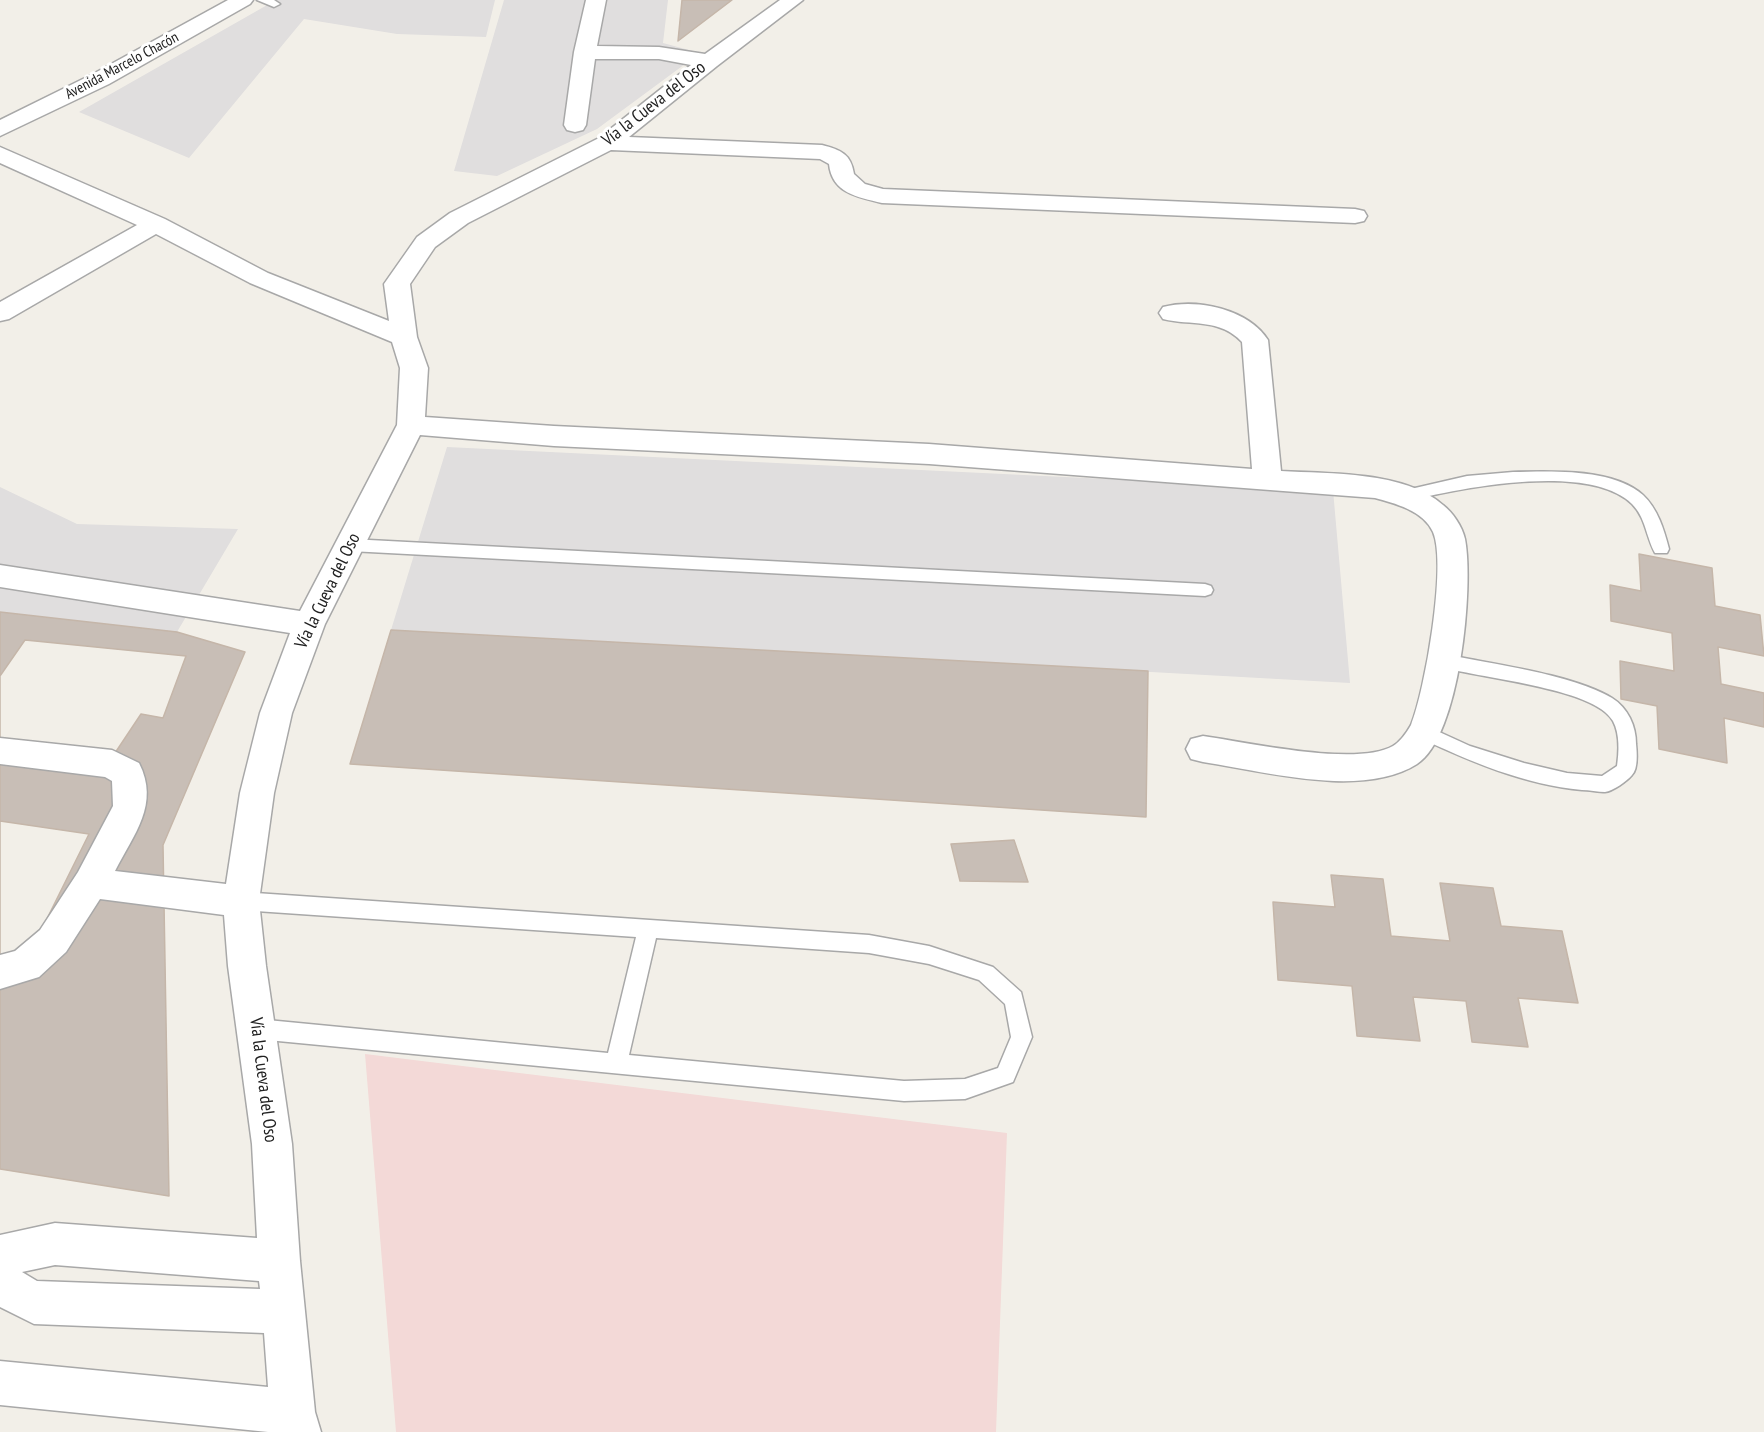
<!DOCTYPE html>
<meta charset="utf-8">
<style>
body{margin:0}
canvas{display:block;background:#f2efe8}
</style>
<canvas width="1764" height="1432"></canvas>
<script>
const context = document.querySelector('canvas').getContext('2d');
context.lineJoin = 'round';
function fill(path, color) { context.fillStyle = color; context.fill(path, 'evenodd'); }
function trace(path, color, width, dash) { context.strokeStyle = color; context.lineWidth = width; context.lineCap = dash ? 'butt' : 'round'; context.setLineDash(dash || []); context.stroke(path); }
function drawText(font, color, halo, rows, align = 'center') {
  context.font = font + ' "PT Sans Narrow",sans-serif'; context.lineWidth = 6; context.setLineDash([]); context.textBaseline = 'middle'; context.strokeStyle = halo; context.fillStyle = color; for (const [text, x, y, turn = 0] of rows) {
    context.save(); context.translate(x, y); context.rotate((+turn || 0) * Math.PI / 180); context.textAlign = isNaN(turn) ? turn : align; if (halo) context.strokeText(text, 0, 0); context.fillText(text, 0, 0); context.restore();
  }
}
fill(new Path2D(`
 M 276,0 L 495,0 L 486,37 L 397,34 L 304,19 L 189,158 L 79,112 Z
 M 504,0 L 668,0 L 663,43 L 700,53 L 597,129 L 497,176 L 454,171 Z
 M 447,447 L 1333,490 L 1350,683 L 391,630 Z
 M 0,487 L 77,524 L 238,529 L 177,632 L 0,612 Z`), '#e0dede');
fill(new Path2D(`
 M 365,1054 L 1007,1133 L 996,1432 L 396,1432 Z`), '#f3d9d7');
const building = new Path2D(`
 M 682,0 L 732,0 L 678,41 Z
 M 1639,554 L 1712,568 L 1715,606 L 1760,615 L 1764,656 L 1718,647 L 1721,684 L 1764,693 L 1764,727 L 1724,718 L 1727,763 L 1659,749 L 1657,706 L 1621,699 L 1620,661 L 1674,671 L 1672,633 L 1611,621 L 1610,585 L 1641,591 Z
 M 0,612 L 177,632 L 245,652 L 163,845 L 169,1196 L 0,1169 Z
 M 391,630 L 1148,671 L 1146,817 L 350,764 Z
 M 25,640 L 186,656 L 163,718 L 141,714 L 109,762 L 0,744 L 0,676 Z
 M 0,821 L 89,834 L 26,961 L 0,957 Z
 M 1014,840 L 1028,882 L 960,881 L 951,844 Z
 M 1331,875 L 1383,879 L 1391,936 L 1450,941 L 1440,883 L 1493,888 L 1501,926 L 1562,931 L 1578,1003 L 1518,998 L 1528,1047 L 1472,1042 L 1466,1001 L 1413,997 L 1420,1041 L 1357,1036 L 1352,986 L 1278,980 L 1273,902 L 1335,907 Z`);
fill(building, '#c8beb6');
trace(building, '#c5b6a9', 1.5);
const service = new Path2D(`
 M 257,0 L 274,0 L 280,4 L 274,7 Z
 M 1513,472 C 1551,471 1613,468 1643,495 C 1658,509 1664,530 1669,549 L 1667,553 L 1655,553 C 1646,537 1646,518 1632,504 C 1589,462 1461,488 1408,501 L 1402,499 L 1400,495 L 1402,491 L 1467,476 Z
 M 350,539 L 1205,584 L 1211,586 L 1213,590 L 1211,594 L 1205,596 L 350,551 L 344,549 L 342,545 L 344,541 Z
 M 1444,654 C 1491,664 1572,674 1612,698 C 1628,708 1636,726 1636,744 C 1637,753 1638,769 1632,775 C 1627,781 1613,791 1605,792 C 1598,792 1589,790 1582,790 C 1525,785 1469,761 1418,737 L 1415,732 L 1418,727 L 1424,725 L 1470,746 L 1524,763 L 1567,773 L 1602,776 L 1617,766 C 1619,752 1620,734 1613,721 C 1594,687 1475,678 1438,666 L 1435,661 L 1438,656 Z
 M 241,892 L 869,935 L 929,946 L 993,967 L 1021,992 L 1032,1037 L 1013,1082 L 965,1099 L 904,1101 L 257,1039 L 250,1036 L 247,1029 L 250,1022 L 257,1019 L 608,1053 L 636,937 L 241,910 L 234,907 L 231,901 L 234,895 ZM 656,938 L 869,953 L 929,964 L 979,980 L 1005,1004 L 1011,1037 L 998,1068 L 965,1079 L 904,1081 L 629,1055 Z`);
const minor = new Path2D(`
 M 228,0 L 253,0 L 250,4 L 109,84 L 0,136 L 0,120 L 93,74 Z
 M 586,0 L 606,0 L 597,46 L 659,47 L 705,54 L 780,0 L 803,0 L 717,66 L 629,137 L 822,145 C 841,150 851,154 854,174 L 865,184 L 883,189 L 1355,209 L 1364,211 L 1367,216 L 1364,221 L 1355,223 L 882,203 C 857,197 832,193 829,164 L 820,159 L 611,150 L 468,223 L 435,247 L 410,284 L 417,337 L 428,368 L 425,417 L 554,426 L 929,444 L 1252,469 L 1242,342 C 1220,318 1191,326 1163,319 L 1159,313 L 1163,307 C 1197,298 1248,309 1268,340 L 1281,471 C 1330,474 1405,471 1443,505 C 1453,513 1462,526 1465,539 C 1474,586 1460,737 1417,764 C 1362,799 1263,771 1203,762 L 1191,759 L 1186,749 L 1191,739 L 1203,736 C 1246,742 1356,767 1393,746 C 1400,742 1407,732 1411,725 C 1425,691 1447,565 1433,532 C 1424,511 1394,503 1375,498 L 929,464 L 554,446 L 420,435 L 325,624 L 292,713 L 274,793 L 259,901 L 266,966 L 292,1144 L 300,1261 L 315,1412 L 321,1432 L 268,1432 L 0,1405 L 0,1361 L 268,1387 L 264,1333 L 34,1324 L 0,1307 L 0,1235 L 55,1223 L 257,1238 L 252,1144 L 228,966 L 224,915 L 100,899 L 66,952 L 39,977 L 0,989 L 0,955 L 15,951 L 40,930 L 78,872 L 113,806 L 112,781 L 105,777 L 0,764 L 0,738 L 112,750 L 139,763 C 160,804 134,834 115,871 L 226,884 L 240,793 L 260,713 L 290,633 L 0,587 L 0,565 L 300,611 L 397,425 L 400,368 L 392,342 L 250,283 L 156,234 L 9,319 L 0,321 L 0,302 L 137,225 L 0,163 L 0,147 L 165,219 L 268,273 L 389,321 L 384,284 L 417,237 L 450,213 L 599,138 L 691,65 L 659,59 L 595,59 L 586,125 L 583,130 L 575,132 L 567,130 L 564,125 L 574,52 ZM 55,1265 L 259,1281 L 260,1289 L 37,1281 L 22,1272 Z`);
trace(service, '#a8a8a8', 3);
trace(minor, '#a8a8a8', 3);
fill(service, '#fff');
fill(minor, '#fff');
drawText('15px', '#212121', '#fff', [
 ["Avenida Marcelo Chacón",122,66,-28]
]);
drawText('18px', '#212121', '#fff', [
 ["Vía la Cueva del Oso",654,104,-38],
 ["Vía la Cueva del Oso",328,591,-64],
 ["Vía la Cueva del Oso",263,1080,83]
]);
</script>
